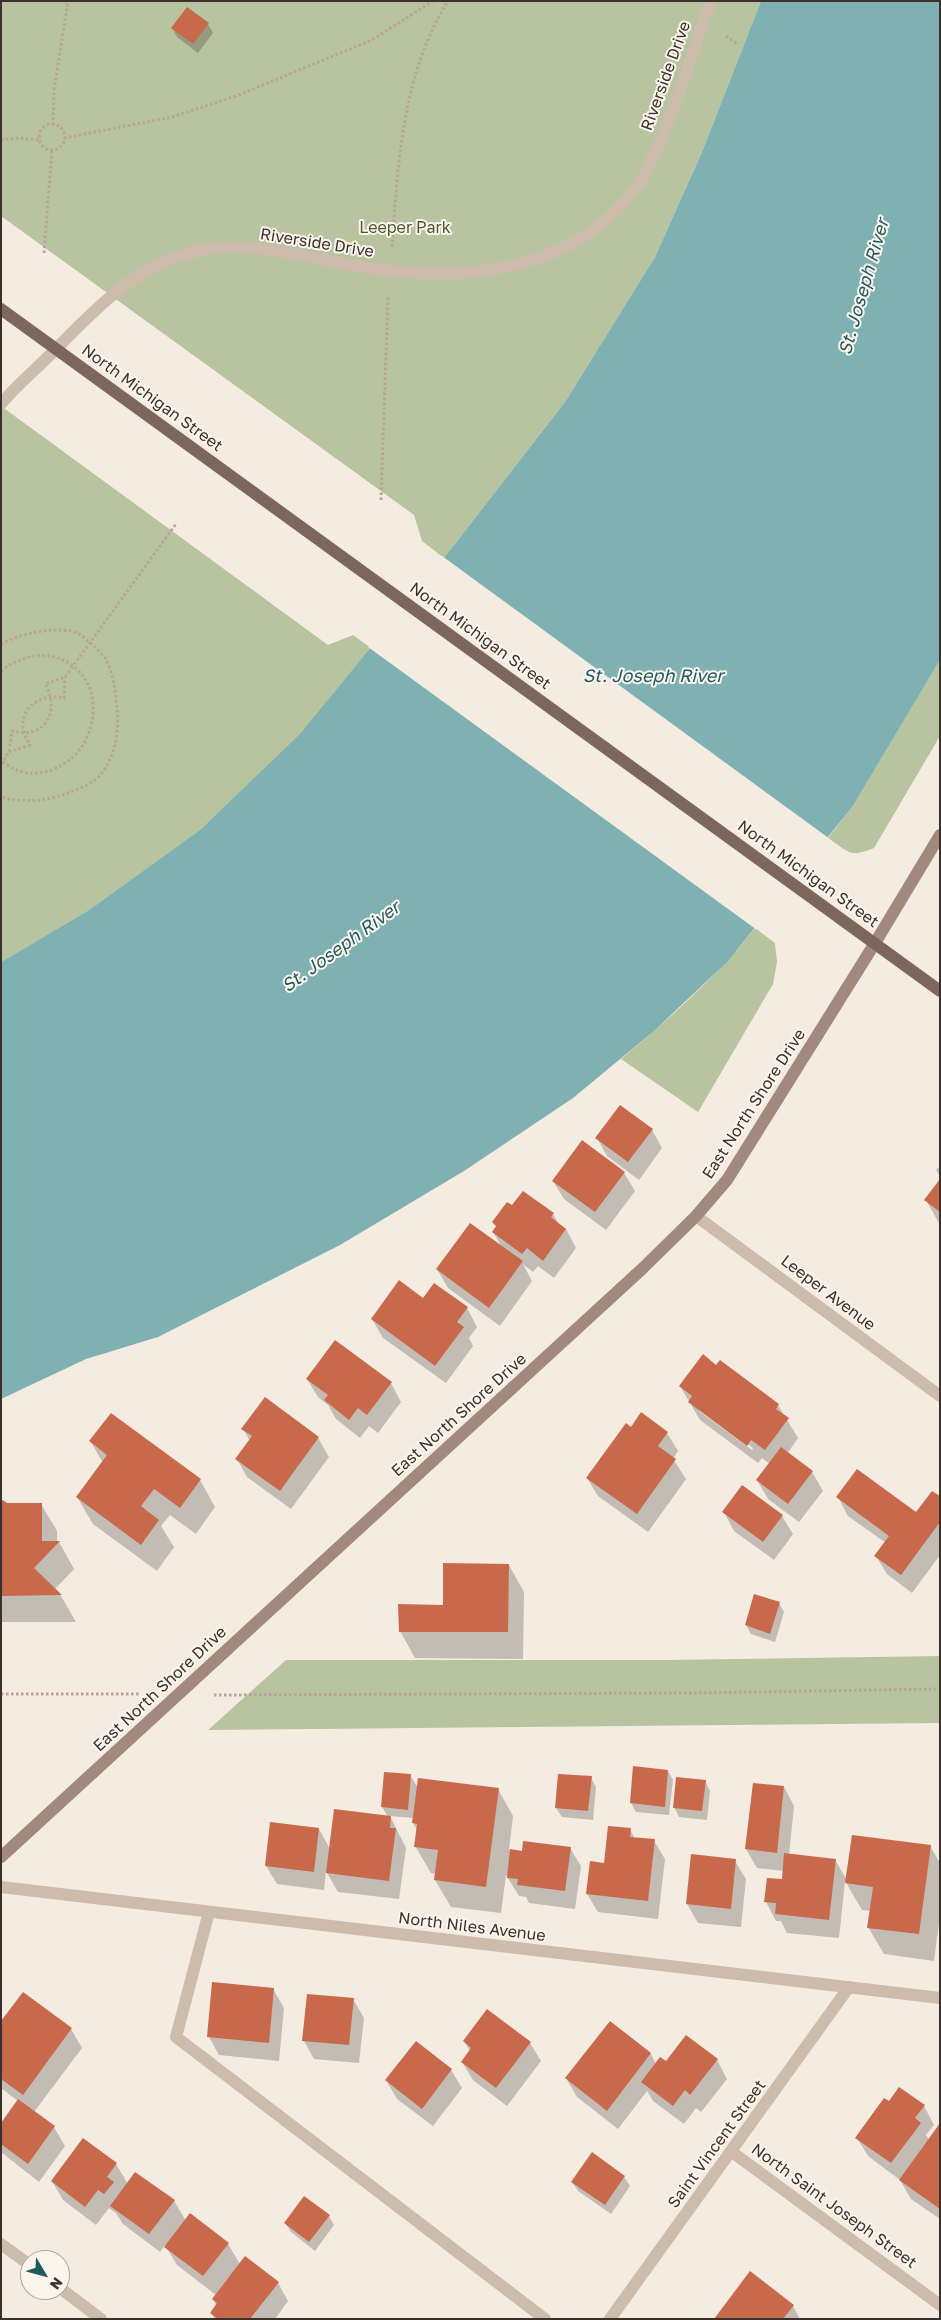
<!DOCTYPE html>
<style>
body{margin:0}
#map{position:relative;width:941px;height:2320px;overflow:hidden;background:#f4ebe1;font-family:"Golos Text",sans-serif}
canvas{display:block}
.frame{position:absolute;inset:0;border:2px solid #3b302b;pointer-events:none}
.north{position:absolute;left:20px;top:2250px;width:50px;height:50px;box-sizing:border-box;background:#fbf5ee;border:1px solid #aea6a0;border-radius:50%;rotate:127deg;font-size:14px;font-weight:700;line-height:20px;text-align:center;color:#3b302b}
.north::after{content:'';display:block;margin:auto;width:18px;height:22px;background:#1f5a5e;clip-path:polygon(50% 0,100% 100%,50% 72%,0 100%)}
</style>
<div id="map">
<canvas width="941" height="2320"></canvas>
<div class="frame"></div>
<div class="north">N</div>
</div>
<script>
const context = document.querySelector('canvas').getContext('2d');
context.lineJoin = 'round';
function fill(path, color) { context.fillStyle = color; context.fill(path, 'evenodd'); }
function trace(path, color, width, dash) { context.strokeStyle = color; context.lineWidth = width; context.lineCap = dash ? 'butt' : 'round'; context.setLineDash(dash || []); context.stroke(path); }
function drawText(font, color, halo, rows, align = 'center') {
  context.font = font + ' "Golos Text",sans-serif'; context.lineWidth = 4; context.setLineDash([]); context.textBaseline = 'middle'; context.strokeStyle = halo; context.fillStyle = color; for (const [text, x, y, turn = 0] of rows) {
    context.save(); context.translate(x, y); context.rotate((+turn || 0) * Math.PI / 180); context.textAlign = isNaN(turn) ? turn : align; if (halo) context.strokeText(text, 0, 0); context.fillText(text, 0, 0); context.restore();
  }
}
fill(new Path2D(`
 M 1,1 L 761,1 L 702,152 L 655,257 L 565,402 L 444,558 L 422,541 L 414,515 L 1,216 Z
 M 1,406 L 328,645 L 353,635 L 371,648 L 300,735 L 201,829 L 89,910 L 1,962 Z
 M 940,660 L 940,736 L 874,848 C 849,858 849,852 828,838 L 853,806 Z
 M 755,928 L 775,943 L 777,962 L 773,984 L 698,1112 L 621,1059 C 669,1019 716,977 755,928 Z
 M 940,1656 L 940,1723 L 208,1730 L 286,1660 L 669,1660 Z`), '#b8c4a0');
fill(new Path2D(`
 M 761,1 L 940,1 L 940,660 L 853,806 L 727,962 L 654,1031 L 573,1098 L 464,1171 L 340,1245 L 158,1337 L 86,1359 L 1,1399 L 1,962 L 89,910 L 201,829 L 300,734 L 444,558 L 565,402 L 655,257 L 702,152 Z`), '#7fb0b2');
fill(new Path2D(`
 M 442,556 L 830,839 L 757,930 L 368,647 Z`), '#f4ebe1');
fill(new Path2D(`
 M 208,24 L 213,33 L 198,53 L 177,37 L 172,28 Z
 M 652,1130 L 662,1148 L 639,1180 L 607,1156 L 597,1138 Z
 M 582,1141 L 624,1173 L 635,1191 L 606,1230 L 564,1199 L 553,1181 Z
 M 940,1166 L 940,1176 L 936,1170 Z
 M 940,1181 L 940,1225 L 926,1200 Z
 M 512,1207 L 553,1214 L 559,1225 L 566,1229 L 576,1248 L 554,1278 L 538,1266 L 533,1272 L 523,1264 L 532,1281 L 500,1326 L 448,1288 L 437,1269 L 503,1249 L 493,1232 L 497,1227 L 494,1222 Z
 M 423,1300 L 467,1308 L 477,1327 L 469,1338 L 473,1346 L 446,1383 L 383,1338 L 372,1319 Z
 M 307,1379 L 391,1383 L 401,1402 L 378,1433 L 369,1426 L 360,1438 L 336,1419 L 328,1405 L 318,1397 Z
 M 680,1386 L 778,1405 L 798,1438 L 787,1454 L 812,1472 L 823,1491 L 799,1522 L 768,1499 L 757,1480 L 770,1464 L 762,1458 L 758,1463 L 700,1420 ZM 699,1408 L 753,1448 L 752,1450 L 699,1411 Z
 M 265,1399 L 318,1438 L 329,1457 L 291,1509 L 247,1477 L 237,1459 L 250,1441 L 243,1429 Z
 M 631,1428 L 667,1433 L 678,1451 L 673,1459 L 686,1479 L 648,1532 L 598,1496 L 587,1478 Z
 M 91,1442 L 200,1480 L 215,1507 L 196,1534 L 170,1515 L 161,1526 L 174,1547 L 157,1571 L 93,1524 L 77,1497 L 103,1463 Z
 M 838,1497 L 916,1514 L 940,1498 L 940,1555 L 912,1593 L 887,1574 L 876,1556 L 886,1543 L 848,1516 Z
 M 1,1503 L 41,1504 L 57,1531 L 57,1542 L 59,1542 L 74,1569 L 54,1590 L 61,1596 L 76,1622 L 1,1622 Z
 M 724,1512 L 782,1516 L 793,1534 L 774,1560 L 734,1531 Z
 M 509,1565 L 524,1592 L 523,1659 L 415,1658 L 400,1631 L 444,1606 Z
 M 779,1603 L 784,1612 L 775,1642 L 751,1634 L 746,1625 Z
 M 635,1767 L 668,1771 L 673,1780 L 669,1815 L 636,1812 L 631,1803 Z
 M 410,1775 L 418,1788 L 498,1789 L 513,1816 L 509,1850 L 523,1853 L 570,1848 L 581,1866 L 575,1909 L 529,1903 L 526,1897 L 519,1896 L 506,1875 L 501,1913 L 451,1907 L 435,1880 L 436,1874 L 431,1873 L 415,1846 L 418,1831 L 413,1823 L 414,1818 L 390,1816 L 406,1848 L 399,1899 L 338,1892 L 326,1871 L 324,1890 L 277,1884 L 266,1866 L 319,1829 L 330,1849 L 388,1817 L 382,1807 Z
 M 591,1778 L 596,1787 L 593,1820 L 562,1817 L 556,1808 Z
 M 705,1781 L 710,1791 L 707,1820 L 679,1817 L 674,1807 Z
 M 784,1787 L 794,1806 L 789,1855 L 835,1860 L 847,1880 L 930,1846 L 940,1863 L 940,1915 L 934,1961 L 884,1954 L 868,1927 L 871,1911 L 862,1910 L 845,1881 L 839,1938 L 787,1933 L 781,1921 L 776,1921 L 766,1902 L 783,1881 L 784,1871 L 757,1868 L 746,1849 Z
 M 630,1829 L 635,1839 L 654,1841 L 665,1859 L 658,1919 L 598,1912 L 587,1894 Z
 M 735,1861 L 746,1879 L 741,1927 L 698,1923 L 687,1904 Z
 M 273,1989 L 284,2008 L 279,2061 L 219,2055 L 209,2037 Z
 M 23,1994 L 71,2029 L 82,2048 L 34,2112 L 54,2127 L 65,2146 L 39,2182 L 1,2152 L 1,2125 L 18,2101 L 1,2088 L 1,2023 Z
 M 353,1999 L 364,2018 L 359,2063 L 314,2059 L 304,2041 Z
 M 610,2022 L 651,2054 L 656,2064 L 717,2060 L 727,2079 L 701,2112 L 696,2108 L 684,2124 L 653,2101 L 647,2091 L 618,2129 L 577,2097 L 566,2078 Z
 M 464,2041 L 530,2043 L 541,2061 L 507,2106 L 473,2080 L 462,2062 L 470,2051 Z
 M 451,2070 L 462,2088 L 433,2126 L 397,2099 L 386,2080 Z
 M 924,2106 L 934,2125 L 926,2135 L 929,2140 L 940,2125 L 940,2219 L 911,2199 L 900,2180 L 868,2156 L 857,2138 Z
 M 83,2140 L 116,2164 L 128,2184 L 174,2201 L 186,2221 L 228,2244 L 240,2264 L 278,2283 L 288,2301 L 275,2319 L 215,2319 L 211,2313 L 216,2305 L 213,2299 L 216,2295 L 177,2265 L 165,2245 L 160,2252 L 123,2224 L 116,2213 L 109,2208 L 96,2225 L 63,2200 L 52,2181 Z
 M 624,2177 L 630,2186 L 611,2214 L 578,2191 L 572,2182 Z
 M 329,2216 L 334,2225 L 315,2251 L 291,2232 L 285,2223 Z
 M 793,2306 L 800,2319 L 716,2319 Z`), '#0003');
fill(new Path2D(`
 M 187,7 L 209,23 L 193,44 L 171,28 Z
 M 620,1105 L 653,1129 L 628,1162 L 595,1138 Z
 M 582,1140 L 625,1172 L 595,1212 L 552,1181 Z
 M 940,1179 L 940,1212 L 924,1200 Z
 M 523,1191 L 554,1213 L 551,1217 L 566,1229 L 543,1261 L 527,1248 L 522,1254 L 492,1232 L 496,1226 L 492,1222 L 507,1202 L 512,1205 Z
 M 470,1223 L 523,1261 L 489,1308 L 436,1269 Z
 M 399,1280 L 423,1298 L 434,1283 L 468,1307 L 457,1322 L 464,1327 L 435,1366 L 371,1319 Z
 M 335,1340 L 392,1382 L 367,1415 L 358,1408 L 349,1420 L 324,1400 L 328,1395 L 306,1379 Z
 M 703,1354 L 716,1365 L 720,1360 L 779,1404 L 776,1409 L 789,1418 L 765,1450 L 751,1440 L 747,1446 L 688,1402 L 692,1396 L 679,1386 Z
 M 265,1397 L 319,1437 L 280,1491 L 235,1459 L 252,1436 L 241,1429 Z
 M 641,1412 L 668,1432 L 658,1446 L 676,1459 L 637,1514 L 586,1478 L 626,1423 L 631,1427 Z
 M 111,1413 L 201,1479 L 180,1508 L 154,1489 L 141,1506 L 159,1520 L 141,1545 L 76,1497 L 107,1455 L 89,1441 Z
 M 781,1447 L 813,1471 L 788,1504 L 756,1480 Z
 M 857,1469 L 916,1512 L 932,1491 L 940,1496 L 940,1522 L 901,1575 L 874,1556 L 889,1536 L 836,1497 Z
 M 742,1485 L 783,1515 L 763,1542 L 722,1512 Z
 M 3,1500 L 7,1503 L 42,1503 L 42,1541 L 60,1541 L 34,1568 L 62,1595 L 1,1596 L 1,1502 Z
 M 443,1563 L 509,1564 L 508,1632 L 399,1632 L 398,1604 L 443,1605 Z
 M 754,1594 L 780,1602 L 770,1634 L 745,1625 Z
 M 633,1766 L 668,1770 L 665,1807 L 630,1803 Z
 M 384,1772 L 411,1774 L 408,1810 L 381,1807 Z
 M 558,1774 L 592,1776 L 588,1811 L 555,1808 Z
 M 676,1777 L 706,1780 L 702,1811 L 673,1808 Z
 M 418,1778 L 499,1788 L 486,1887 L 434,1880 L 438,1850 L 414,1847 L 417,1824 L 412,1823 Z
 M 753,1783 L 784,1786 L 777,1853 L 745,1849 Z
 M 334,1809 L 391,1816 L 390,1828 L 396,1828 L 389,1881 L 326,1873 Z
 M 270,1822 L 319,1828 L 314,1872 L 265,1866 Z
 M 608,1826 L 631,1828 L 630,1837 L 655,1839 L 648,1901 L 586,1894 L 590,1861 L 604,1863 Z
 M 852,1835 L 931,1845 L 919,1934 L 867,1928 L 873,1887 L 845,1883 Z
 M 523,1841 L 571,1847 L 565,1891 L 517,1885 L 518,1879 L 507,1878 L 510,1849 L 522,1851 Z
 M 784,1853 L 836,1859 L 829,1920 L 775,1914 L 776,1903 L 764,1902 L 767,1878 L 782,1879 Z
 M 691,1854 L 736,1859 L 731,1909 L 686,1904 Z
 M 212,1982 L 274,1988 L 269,2043 L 207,2037 Z
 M 23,1992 L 72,2028 L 23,2095 L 1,2079 L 1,2021 Z
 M 307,1994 L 354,1998 L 349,2045 L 302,2041 Z
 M 487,2009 L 531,2042 L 496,2088 L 461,2062 L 471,2048 L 463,2041 Z
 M 610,2021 L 651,2053 L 607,2111 L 565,2078 Z
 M 686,2035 L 718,2059 L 690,2095 L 685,2090 L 673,2106 L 641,2082 L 660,2057 L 666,2061 Z
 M 416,2041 L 452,2069 L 422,2109 L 385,2080 Z
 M 899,2087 L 925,2105 L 915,2118 L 921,2123 L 891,2163 L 855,2138 L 884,2098 L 889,2101 Z
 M 18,2099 L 55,2126 L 28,2164 L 1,2144 L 1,2123 Z
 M 940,2123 L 940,2209 L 899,2180 Z
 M 83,2138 L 117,2163 L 107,2177 L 114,2182 L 104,2194 L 98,2190 L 85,2207 L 51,2181 Z
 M 592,2152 L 625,2176 L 605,2205 L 571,2182 Z
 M 135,2172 L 175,2200 L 149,2234 L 110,2206 Z
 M 304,2196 L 330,2215 L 309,2242 L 284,2223 Z
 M 190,2213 L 229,2243 L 203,2276 L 164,2247 Z
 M 245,2256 L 279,2282 L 250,2319 L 218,2319 L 210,2313 L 217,2303 L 212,2299 Z
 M 750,2271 L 794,2305 L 783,2319 L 714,2319 Z`), '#c8694b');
trace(new Path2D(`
 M 726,36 L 737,44
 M39 137a13 13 0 1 1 26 0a13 13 0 1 1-26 0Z
 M 53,125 L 54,90 L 68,1
 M 64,138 L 172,117 L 236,96 L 372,40 L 433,1
 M 1,140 L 18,138 L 39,140
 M 392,247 C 398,162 402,75 448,1
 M 44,253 L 52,150
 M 381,500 L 388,296
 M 1,644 C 20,634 58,624 79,634 C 84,637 89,642 94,646 C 100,652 105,656 108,664 C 114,677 116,694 117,709 C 119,730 116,756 101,774 C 92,785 78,789 65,794 C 46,801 20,803 1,797
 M 1,671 C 53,630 113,677 87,737 C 80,753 68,764 51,770 C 33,776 17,774 2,761
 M 9,752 L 30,745 C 11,717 33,692 64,698 L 65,677
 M 1,764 L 9,752 L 12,731 C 45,740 61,711 45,684 L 65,677 L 176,524
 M 1,1694 L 141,1694
 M 214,1695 L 691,1693 L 940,1689`), '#b9a596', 3, [2.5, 2.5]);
trace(new Path2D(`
 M 209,1912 L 176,2037 L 545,2319`), '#cdbbac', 12);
trace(new Path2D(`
 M 1,404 C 16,386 34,371 50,355 C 89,316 128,272 182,255 C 243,235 308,259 369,268 C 467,283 580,271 640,182 C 647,172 651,160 656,149 C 679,101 693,50 711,1
 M 696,1216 L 940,1396
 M 1,1887 L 940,1998
 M 732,2152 L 940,2305
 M 1,2244 L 30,2265
 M 60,2288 L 101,2319
 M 610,2319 L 849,1987`), '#cdbbac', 12);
trace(new Path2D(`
 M 1,1857 L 642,1269 L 696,1216 L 727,1180 L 875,943 L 940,835`), '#a18a7d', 12);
trace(new Path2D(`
 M 1,309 L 940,991`), '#7d675c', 12);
drawText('16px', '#3b302b', '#fbf5ee', [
 ["Riverside Drive",666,76,-70],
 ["Riverside Drive",317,243,9],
 ["North Michigan Street",152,398,36],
 ["North Michigan Street",480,636,36],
 ["North Michigan Street",808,874,36],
 ["East North Shore Drive",754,1104,-57],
 ["Leeper Avenue",828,1293,37],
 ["East North Shore Drive",459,1415,-42],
 ["East North Shore Drive",160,1689,-43],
 ["North Niles Avenue",472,1927,7],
 ["Saint Vincent Street",717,2144,-54],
 ["North Saint Joseph Street",834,2206,36]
]);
drawText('16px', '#4a5a2e', '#fbf5ee', [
 ["Leeper Park",405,228]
]);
drawText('italic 18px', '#1f5a5e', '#fbf5ee', [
 ["St. Joseph River",864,287,-74],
 ["St. Joseph River",653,676],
 ["St. Joseph River",341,947,-36]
]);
</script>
